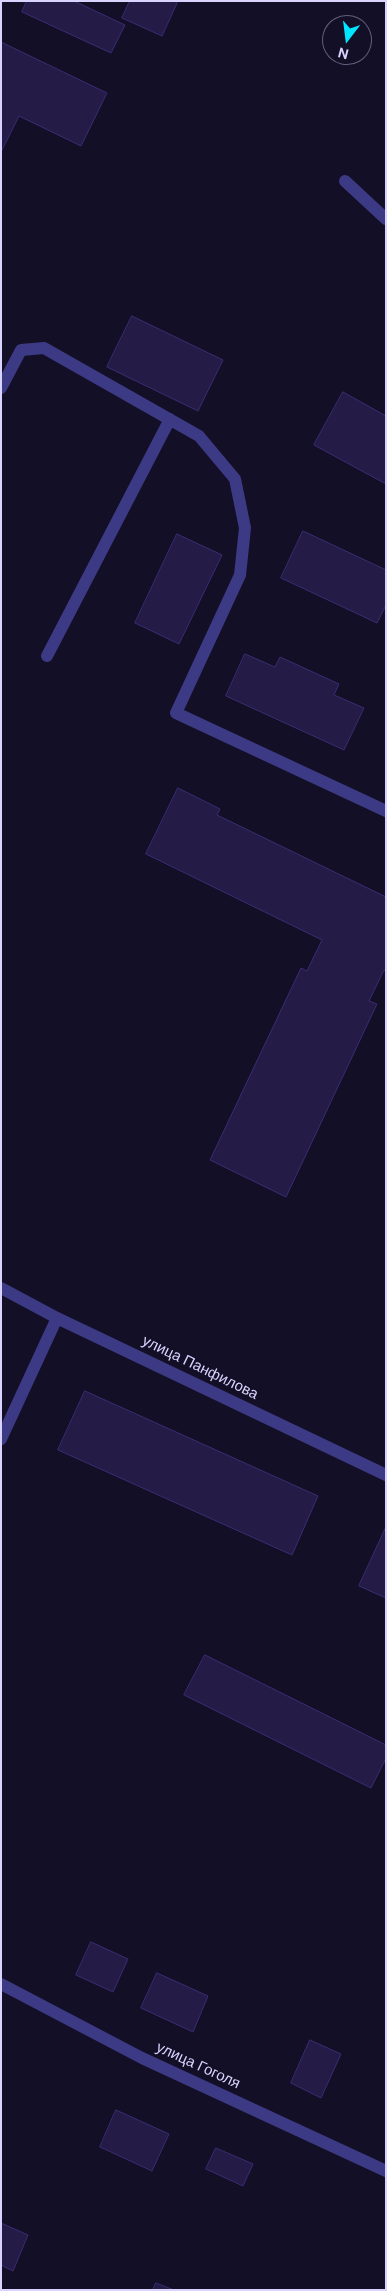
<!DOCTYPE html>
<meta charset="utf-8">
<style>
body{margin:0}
#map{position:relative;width:387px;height:2291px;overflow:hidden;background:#130f26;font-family:"DM Sans",sans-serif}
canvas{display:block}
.frame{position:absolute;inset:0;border:2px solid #d9d4ff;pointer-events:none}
.north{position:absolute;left:322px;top:15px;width:50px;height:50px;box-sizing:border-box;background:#130f26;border:1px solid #625e7d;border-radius:50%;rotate:195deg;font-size:14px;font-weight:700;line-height:20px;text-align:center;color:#d9d4ff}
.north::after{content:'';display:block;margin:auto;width:18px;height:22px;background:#00e5ff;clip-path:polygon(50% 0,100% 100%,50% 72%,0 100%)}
</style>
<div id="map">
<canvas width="387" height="2291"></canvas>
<div class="frame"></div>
<div class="north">N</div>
</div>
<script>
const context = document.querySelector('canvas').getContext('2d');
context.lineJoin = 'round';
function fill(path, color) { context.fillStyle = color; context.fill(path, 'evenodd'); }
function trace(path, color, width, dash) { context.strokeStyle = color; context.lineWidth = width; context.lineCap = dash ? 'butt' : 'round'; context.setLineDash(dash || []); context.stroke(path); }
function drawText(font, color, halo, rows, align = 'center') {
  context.font = font + ' "DM Sans",sans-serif'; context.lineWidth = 5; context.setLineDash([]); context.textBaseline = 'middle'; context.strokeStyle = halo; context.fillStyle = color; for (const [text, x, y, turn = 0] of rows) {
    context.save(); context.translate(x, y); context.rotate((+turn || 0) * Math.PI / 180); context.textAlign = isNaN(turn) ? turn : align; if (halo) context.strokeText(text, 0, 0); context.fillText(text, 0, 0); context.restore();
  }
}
const building = new Path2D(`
 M 27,1 L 74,1 L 125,25 L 111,53 L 22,12 Z
 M 130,1 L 178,1 L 162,36 L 122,18 Z
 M 1,42 L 107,93 L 81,146 L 19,116 L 1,152 Z
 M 132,316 L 223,360 L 198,411 L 107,367 Z
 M 343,392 L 386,416 L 386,484 L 314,445 Z
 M 303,531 L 386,570 L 386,605 L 377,623 L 281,578 Z
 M 177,534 L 222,555 L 179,644 L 135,623 Z
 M 245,654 L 275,667 L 280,657 L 339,684 L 334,695 L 364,708 L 344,750 L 226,696 Z
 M 178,788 L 220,809 L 217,815 L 386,897 L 386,971 L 384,970 L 369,1001 L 377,1004 L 286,1197 L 210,1160 L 301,968 L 307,971 L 322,940 L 146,854 Z
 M 85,1391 L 318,1496 L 292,1555 L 58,1450 Z
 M 386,1527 L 386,1598 L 359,1586 Z
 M 205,1655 L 386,1745 L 386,1758 L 371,1788 L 184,1695 Z
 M 91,1942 L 128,1959 L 113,1992 L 76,1975 Z
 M 157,1973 L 208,1996 L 193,2032 L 141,2008 Z
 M 310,2040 L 341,2054 L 321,2098 L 291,2083 Z
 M 116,2110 L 169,2134 L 152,2171 L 100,2147 Z
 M 216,2148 L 253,2164 L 243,2186 L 206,2169 Z
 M 1,2223 L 28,2235 L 13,2271 L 1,2265 Z
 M 156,2283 L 174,2290 L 153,2290 Z`);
fill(building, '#241b47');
trace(building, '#3b2d73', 1);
trace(new Path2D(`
 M 345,181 L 386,219
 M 1,388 L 21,350 L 44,348 L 199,436 L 235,479 L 245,528 L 240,575 L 176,713 L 386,811
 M 47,656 L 170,419
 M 1,1288 L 57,1318 L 386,1475
 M 1,1439 L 57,1318
 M 1,1984 L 142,2058 L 386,2171`), '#3d3a85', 12);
drawText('15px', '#d9d4ff', '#130f26', [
 ["улица Панфилова",200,1368,26],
 ["улица Гоголя",198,2066,25]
]);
</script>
